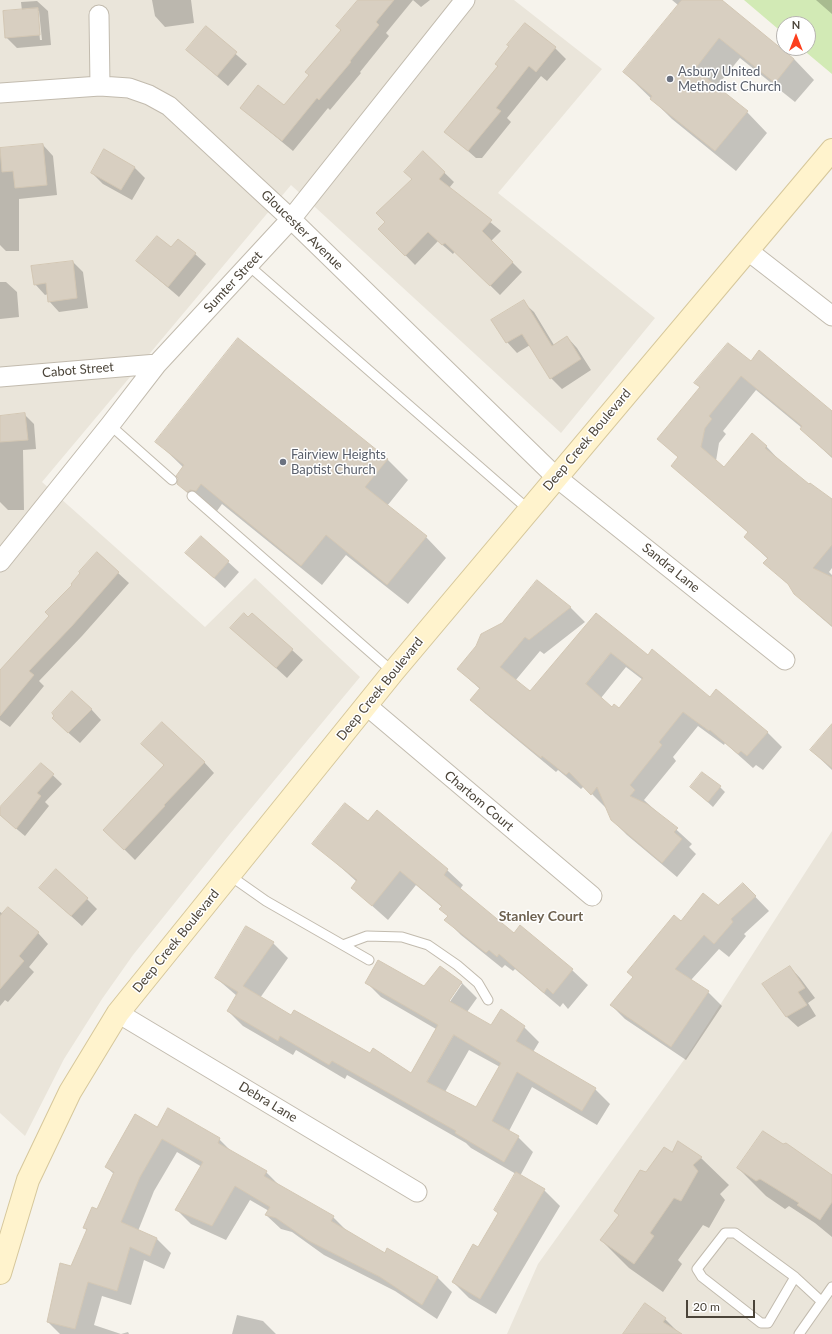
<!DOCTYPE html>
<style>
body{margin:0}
#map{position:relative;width:832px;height:1334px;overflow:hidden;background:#f6f3ec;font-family:Lato,sans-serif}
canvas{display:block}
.north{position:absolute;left:776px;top:16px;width:40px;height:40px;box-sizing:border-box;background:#fff;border:1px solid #b7b4b0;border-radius:50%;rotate:0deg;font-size:11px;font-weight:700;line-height:16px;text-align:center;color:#4b4439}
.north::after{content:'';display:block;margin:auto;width:14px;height:18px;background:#fc3f1d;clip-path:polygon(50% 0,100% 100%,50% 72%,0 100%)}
.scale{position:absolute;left:686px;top:1300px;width:69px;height:18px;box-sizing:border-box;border:2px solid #4b4439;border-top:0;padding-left:5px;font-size:12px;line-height:14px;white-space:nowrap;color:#4b4439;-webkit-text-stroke:3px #fff;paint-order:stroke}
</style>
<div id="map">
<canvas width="832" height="1334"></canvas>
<div class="north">N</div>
<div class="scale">20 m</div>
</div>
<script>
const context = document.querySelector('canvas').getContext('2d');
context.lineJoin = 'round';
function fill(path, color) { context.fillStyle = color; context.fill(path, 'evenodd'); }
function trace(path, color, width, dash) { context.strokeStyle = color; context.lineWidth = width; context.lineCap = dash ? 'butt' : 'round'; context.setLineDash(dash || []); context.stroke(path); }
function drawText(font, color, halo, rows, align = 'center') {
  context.font = font + ' Lato,sans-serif'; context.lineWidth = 3; context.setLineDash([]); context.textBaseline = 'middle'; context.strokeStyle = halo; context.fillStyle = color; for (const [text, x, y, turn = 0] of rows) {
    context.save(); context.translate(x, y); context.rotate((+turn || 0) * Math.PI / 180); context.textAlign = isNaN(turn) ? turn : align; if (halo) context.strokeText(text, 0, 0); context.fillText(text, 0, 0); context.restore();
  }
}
fill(new Path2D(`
 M 0,0 L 514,0 L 602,69 L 498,193 L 655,318 L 561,433 L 291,185 L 42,482 L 205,627 L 255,578 L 360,677 L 229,835 L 133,955 L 102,999 L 64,1059 L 25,1136 L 0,1113 Z
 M 832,831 L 832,1334 L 507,1334 L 538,1264 L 691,1050 Z`), '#eae5da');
fill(new Path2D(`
 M 744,0 L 832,0 L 832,74 L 801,48 L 808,48 L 808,24 L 784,24 L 784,34 Z`), '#d2eab5');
fill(new Path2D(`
 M 152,0 L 191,0 L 194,23 L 165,27 L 155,16 Z
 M 359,0 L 430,0 L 421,7 L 413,0 L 386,33 L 389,36 L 360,72 L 361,73 L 330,110 L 328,108 L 293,151 L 241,108 L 284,106 L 310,75 L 342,30 Z
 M 672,0 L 720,0 L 794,59 L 814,80 L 795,102 L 740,58 L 716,87 L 747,112 L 767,133 L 736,171 L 672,119 L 624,72 L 678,5 Z
 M 816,0 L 832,0 L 832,14 Z
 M 37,1 L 48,11 L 51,45 L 17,48 L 6,37 L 22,11 L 21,2 ZM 37,11 L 39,11 L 42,40 L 40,40 Z
 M 206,28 L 247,64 L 228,86 L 187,50 Z
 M 555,48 L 566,59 L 547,81 L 541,76 L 507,118 L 511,122 L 482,158 L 476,158 L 446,132 L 499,66 Z
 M 43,145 L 53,156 L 57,195 L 19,199 L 19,251 L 6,251 L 0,245 L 0,149 Z
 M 423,152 L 454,182 L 449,188 L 501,231 L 491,241 L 522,272 L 500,295 L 455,251 L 453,254 L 438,241 L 415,265 L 380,229 L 387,222 L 413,179 Z
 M 134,167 L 145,178 L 132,200 L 103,184 L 92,173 Z
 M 171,249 L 195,254 L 206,264 L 179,297 L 137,261 Z
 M 73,262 L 83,272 L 88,308 L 59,312 L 49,301 L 48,294 L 45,295 L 35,284 Z
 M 0,282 L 6,282 L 17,292 L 19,317 L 0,319 Z
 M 523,302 L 534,312 L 554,345 L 567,337 L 577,348 L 591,370 L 562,389 L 551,378 L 530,345 L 517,353 L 507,342 Z
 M 238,340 L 388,460 L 408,480 L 387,506 L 426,537 L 446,558 L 408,604 L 346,555 L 322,585 L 222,504 L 217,511 L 211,510 L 198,504 L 178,483 L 184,468 L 156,441 Z
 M 751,363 L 832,412 L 832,458 L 801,429 L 802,428 L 756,390 L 723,431 L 726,434 L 719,443 L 716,461 L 725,468 L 766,446 L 781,462 L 809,486 L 832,501 L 832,568 L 829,572 L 832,575 L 832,627 L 810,608 L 792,588 L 765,563 L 768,559 L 745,537 L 749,533 L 672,466 L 679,458 L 658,439 L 701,388 L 696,383 Z
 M 24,414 L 34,424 L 36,449 L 23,450 L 24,510 L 8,510 L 0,502 L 0,417 Z
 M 201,537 L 239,572 L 225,588 L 197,563 Z
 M 118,573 L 129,583 L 82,636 L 39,681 L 44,686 L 10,727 L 0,720 L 0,671 L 50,616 Z
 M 538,582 L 571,608 L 585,622 L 544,654 L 540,651 L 515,681 L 530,693 L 597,615 L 648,656 L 710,698 L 767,732 L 782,747 L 763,770 L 756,765 L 753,768 L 725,743 L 724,745 L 698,726 L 673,757 L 676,761 L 644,800 L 692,844 L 689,847 L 696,854 L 677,877 L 627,835 L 612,820 L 607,807 L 606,808 L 584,786 L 581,789 L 558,770 L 556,772 L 486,714 L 471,700 L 480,689 L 458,669 L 503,624 ZM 626,667 L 643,680 L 619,709 L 612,708 L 601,698 Z
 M 232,628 L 292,650 L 303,660 L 287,678 Z
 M 91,709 L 101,720 L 80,743 L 64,729 Z
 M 832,725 L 832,770 L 811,750 Z
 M 204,762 L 214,773 L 135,860 L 115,840 Z
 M 41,764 L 62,784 L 45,802 L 49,806 L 25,836 L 0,815 L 0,809 Z
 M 691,787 L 720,787 L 725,792 L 713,807 Z
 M 377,812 L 447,870 L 463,885 L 460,889 L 514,935 L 572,970 L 588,985 L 568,1009 L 563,1003 L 560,1007 L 515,969 L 513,971 L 505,965 L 502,968 L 461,935 L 446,920 L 449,917 L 441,909 L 442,907 L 416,885 L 388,920 L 352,888 L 357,882 L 314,843 L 368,823 Z
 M 743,884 L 769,911 L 744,934 L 746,936 L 729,957 L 719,949 L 691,980 L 708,992 L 722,1006 L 686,1060 L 625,1019 L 611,1005 L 681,922 L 718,906 Z
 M 51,898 L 87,899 L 97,909 L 82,926 Z
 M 0,912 L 38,933 L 48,944 L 29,967 L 34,972 L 8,1002 L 5,1000 L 0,1006 Z
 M 273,943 L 288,958 L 260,998 L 291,1016 L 411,1075 L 436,1029 L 381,997 L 366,982 L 424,988 L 440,967 L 462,983 L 477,998 L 467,1012 L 492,1027 L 524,1027 L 539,1042 L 533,1052 L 595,1089 L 610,1104 L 597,1125 L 532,1087 L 509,1131 L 518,1137 L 533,1152 L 520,1176 L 544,1190 L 560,1206 L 496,1314 L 469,1298 L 453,1282 L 478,1248 L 499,1214 L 516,1174 L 471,1148 L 466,1143 L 347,1075 L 345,1079 L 296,1050 L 293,1055 L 243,1026 L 228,1011 L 237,996 L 216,978 ZM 460,984 L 462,984 L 447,1006 L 446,1004 ZM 469,1050 L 500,1067 L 477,1108 L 445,1092 Z
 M 790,967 L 800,978 L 815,998 L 808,1003 L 816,1016 L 798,1027 L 787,1017 L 764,985 Z
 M 158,1128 L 219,1139 L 233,1153 L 266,1172 L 280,1186 L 333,1217 L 347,1231 L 385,1254 L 388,1249 L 438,1278 L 452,1292 L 437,1319 L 395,1291 L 324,1255 L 292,1232 L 281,1229 L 266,1215 L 269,1211 L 250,1200 L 226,1240 L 191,1224 L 177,1210 L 202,1167 L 177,1152 L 154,1191 L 138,1231 L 157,1239 L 171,1253 L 164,1269 L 144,1260 L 131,1305 L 102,1296 L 94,1325 L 121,1334 L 128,1332 L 129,1334 L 60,1334 L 48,1322 L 87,1231 L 84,1227 L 97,1210 L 114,1174 L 106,1167 Z
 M 673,1153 L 701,1158 L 729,1185 L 720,1194 L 725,1200 L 709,1228 L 703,1225 L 678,1260 L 682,1264 L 663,1292 L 629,1268 L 601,1240 L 620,1215 L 646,1173 Z
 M 738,1168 L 832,1178 L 832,1237 L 815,1223 L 789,1206 L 785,1209 L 766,1196 Z
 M 237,1315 L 263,1321 L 276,1334 L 232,1334 Z
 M 665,1319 L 680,1334 L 624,1334 Z`), '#0003');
const building = new Path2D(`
 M 358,0 L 394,0 L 376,22 L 379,25 L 350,61 L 351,62 L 319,100 L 317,98 L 282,141 L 240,108 L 258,85 L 284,105 L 309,75 L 305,72 L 341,30 L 336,26 Z
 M 682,0 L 722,0 L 794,59 L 775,83 L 719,38 L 695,69 L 748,111 L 715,151 L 650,99 L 652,96 L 623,72 Z
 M 38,8 L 40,35 L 5,38 L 3,11 Z
 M 525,23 L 556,47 L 536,72 L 529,66 L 496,108 L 501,111 L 468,151 L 444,132 L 498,66 L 495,64 L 509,46 L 507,45 Z
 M 206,26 L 237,52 L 217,76 L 186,50 Z
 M 43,144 L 47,185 L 15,188 L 13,171 L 2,172 L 0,148 Z
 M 104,149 L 135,167 L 121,190 L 91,173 Z
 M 423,151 L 445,172 L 439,179 L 492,220 L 482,231 L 513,262 L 490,286 L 445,243 L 442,245 L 428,232 L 405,256 L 378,229 L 385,222 L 376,213 L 412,179 L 404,172 Z
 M 157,236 L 171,247 L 178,239 L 196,253 L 168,287 L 136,261 Z
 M 73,261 L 77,298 L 48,302 L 46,283 L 34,285 L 31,266 Z
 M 524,300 L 552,346 L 567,336 L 581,359 L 550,379 L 522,334 L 506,343 L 491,320 Z
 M 238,338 L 388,459 L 365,487 L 427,536 L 387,585 L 326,535 L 301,566 L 201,484 L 196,491 L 190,490 L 187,492 L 177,484 L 178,478 L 176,476 L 184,465 L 155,442 Z
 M 728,343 L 751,361 L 759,350 L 832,411 L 832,457 L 800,429 L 802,426 L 741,376 L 709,416 L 712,419 L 705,428 L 701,447 L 724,467 L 752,433 L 767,446 L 765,448 L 809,484 L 810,483 L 832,499 L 832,545 L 813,568 L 832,577 L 832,626 L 794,594 L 788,584 L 763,563 L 768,558 L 744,537 L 748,532 L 671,466 L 678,457 L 657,439 L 700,387 L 694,383 Z
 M 25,413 L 28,440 L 0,442 L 0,416 Z
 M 201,536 L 229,561 L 214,578 L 185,553 Z
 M 97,552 L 119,572 L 72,626 L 29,671 L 34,675 L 0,716 L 0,670 L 49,616 L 45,612 L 72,585 L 71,584 L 80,573 L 79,572 Z
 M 537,580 L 571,607 L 529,640 L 525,637 L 500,667 L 530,691 L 596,613 L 648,655 L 652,649 L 710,697 L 716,689 L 768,732 L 747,756 L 741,751 L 738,754 L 710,730 L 709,731 L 683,712 L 659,742 L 662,745 L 630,785 L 635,790 L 630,796 L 647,804 L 678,828 L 674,832 L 682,839 L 662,863 L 611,820 L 597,787 L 591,795 L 569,772 L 566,775 L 542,756 L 541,758 L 470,700 L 480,688 L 457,669 L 476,646 L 481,634 L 502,623 ZM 611,653 L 643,678 L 619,708 L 614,704 L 612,707 L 586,684 Z
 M 244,613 L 248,617 L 252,613 L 293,649 L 276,668 L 230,628 Z
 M 72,691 L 92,709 L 68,733 L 52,718 L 54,716 L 52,713 Z
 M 162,722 L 205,762 L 164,805 L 165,806 L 124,850 L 103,830 L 164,765 L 141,744 Z
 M 832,724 L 832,768 L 810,750 Z
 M 41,763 L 54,774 L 37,793 L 41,796 L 16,829 L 0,815 L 0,807 Z
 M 702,772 L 721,786 L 708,802 L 690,787 Z
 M 345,803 L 368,821 L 377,810 L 448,869 L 444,875 L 514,933 L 520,925 L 573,969 L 553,994 L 547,988 L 544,993 L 499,954 L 497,957 L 489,950 L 486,953 L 444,920 L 448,916 L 439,909 L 442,906 L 400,871 L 372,906 L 351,888 L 357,880 L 312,844 Z
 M 56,869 L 88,898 L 71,916 L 39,888 Z
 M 743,883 L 756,896 L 731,919 L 733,922 L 714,944 L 704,935 L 675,969 L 709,991 L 671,1047 L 610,1005 L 633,977 L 627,972 L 674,915 L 681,921 L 703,893 L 718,905 Z
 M 8,907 L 39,932 L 19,956 L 24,961 L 0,989 L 0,916 Z
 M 246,926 L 274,942 L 243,986 L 291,1015 L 294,1010 L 370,1053 L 373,1048 L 411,1073 L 438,1025 L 365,983 L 378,960 L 424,986 L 440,966 L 462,982 L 449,1001 L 491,1025 L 501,1009 L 525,1026 L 516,1041 L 596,1088 L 582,1111 L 517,1072 L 492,1121 L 519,1136 L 504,1162 L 455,1133 L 456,1131 L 332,1061 L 329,1065 L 280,1036 L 278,1041 L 227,1011 L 238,992 L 215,978 ZM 454,1035 L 501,1063 L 476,1107 L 427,1082 Z
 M 790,966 L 805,988 L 798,992 L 807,1005 L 786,1017 L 762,984 Z
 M 168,1108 L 220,1138 L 218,1143 L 267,1171 L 264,1176 L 334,1216 L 331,1221 L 385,1253 L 387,1248 L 438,1277 L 422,1305 L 380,1277 L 309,1241 L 276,1218 L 265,1215 L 270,1207 L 235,1186 L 212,1226 L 175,1210 L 203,1162 L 162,1139 L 140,1177 L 121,1222 L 157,1238 L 150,1256 L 130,1247 L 117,1291 L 88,1282 L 75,1329 L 47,1322 L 60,1263 L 71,1266 L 87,1229 L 83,1228 L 92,1207 L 97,1209 L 114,1172 L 105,1167 L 135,1114 L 157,1127 Z
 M 763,1131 L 783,1144 L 786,1143 L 832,1175 L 832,1202 L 820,1220 L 797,1205 L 799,1203 L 760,1179 L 756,1181 L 737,1168 Z
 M 678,1141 L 702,1157 L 693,1165 L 698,1171 L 681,1201 L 674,1198 L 650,1233 L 654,1236 L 634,1264 L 600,1240 L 619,1215 L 614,1211 L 640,1170 L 646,1172 L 664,1147 L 672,1152 Z
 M 516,1172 L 545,1189 L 480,1299 L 452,1282 L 473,1244 L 478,1247 L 498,1213 L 494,1210 Z
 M 645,1303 L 666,1318 L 663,1322 L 682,1334 L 623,1334 Z`);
fill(building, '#d8cfc1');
trace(building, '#d3c7b4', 1);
const lane = new Path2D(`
 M 248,265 L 529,510
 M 110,425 L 172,480
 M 192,496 L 393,672
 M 229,875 L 266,901 L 369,960
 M 343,945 L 367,936 L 402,937 L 428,945 L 457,965 L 478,983 L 488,1000
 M 795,1277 L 735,1233 L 725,1233 L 697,1269 L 702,1277 L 761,1323 L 768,1323 L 795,1277 L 821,1301
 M 799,1334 L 832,1287`);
const street = new Path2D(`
 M 99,15 L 100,86
 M 0,93 L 100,86 L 129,88 L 149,95 L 169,106 L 291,219 L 556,477 L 785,660
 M 747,250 L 832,316
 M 0,377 L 157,364
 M 0,562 L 110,425 L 157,364 L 291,219 L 465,0
 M 366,705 L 592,896
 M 118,1013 L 417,1192`);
const secondary = new Path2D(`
 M 0,1273 L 28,1180 L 70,1092 L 118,1013 L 393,672 L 832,150`);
trace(lane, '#c2bbae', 11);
trace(street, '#c2bbae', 21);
trace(secondary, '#d6c79b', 24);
trace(lane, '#fff', 9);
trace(street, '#fff', 19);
trace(secondary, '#fff3cd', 22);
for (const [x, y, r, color] of [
 [670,79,4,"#6b7280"],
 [283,462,4,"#6b7280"]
]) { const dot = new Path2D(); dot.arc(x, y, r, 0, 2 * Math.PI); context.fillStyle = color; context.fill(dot); trace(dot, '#fff', 1.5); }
drawText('13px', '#5b616d', '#fff', [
 ["Asbury United",678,72],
 ["Methodist Church",678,87],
 ["Fairview Heights",291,455],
 ["Baptist Church",291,470]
], 'left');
drawText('13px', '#4b4439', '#fff', [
 ["Gloucester Avenue",302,230,44],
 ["Sumter Street",233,282,-47],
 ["Cabot Street",78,370,-5],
 ["Deep Creek Boulevard",587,440,-50],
 ["Sandra Lane",671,568,39],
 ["Deep Creek Boulevard",380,689,-51],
 ["Chartom Court",479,801,40],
 ["Deep Creek Boulevard",176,941,-51],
 ["Debra Lane",268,1102,31]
]);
drawText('bold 14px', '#6e6250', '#fff', [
 ["Stanley Court",541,916]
]);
</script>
